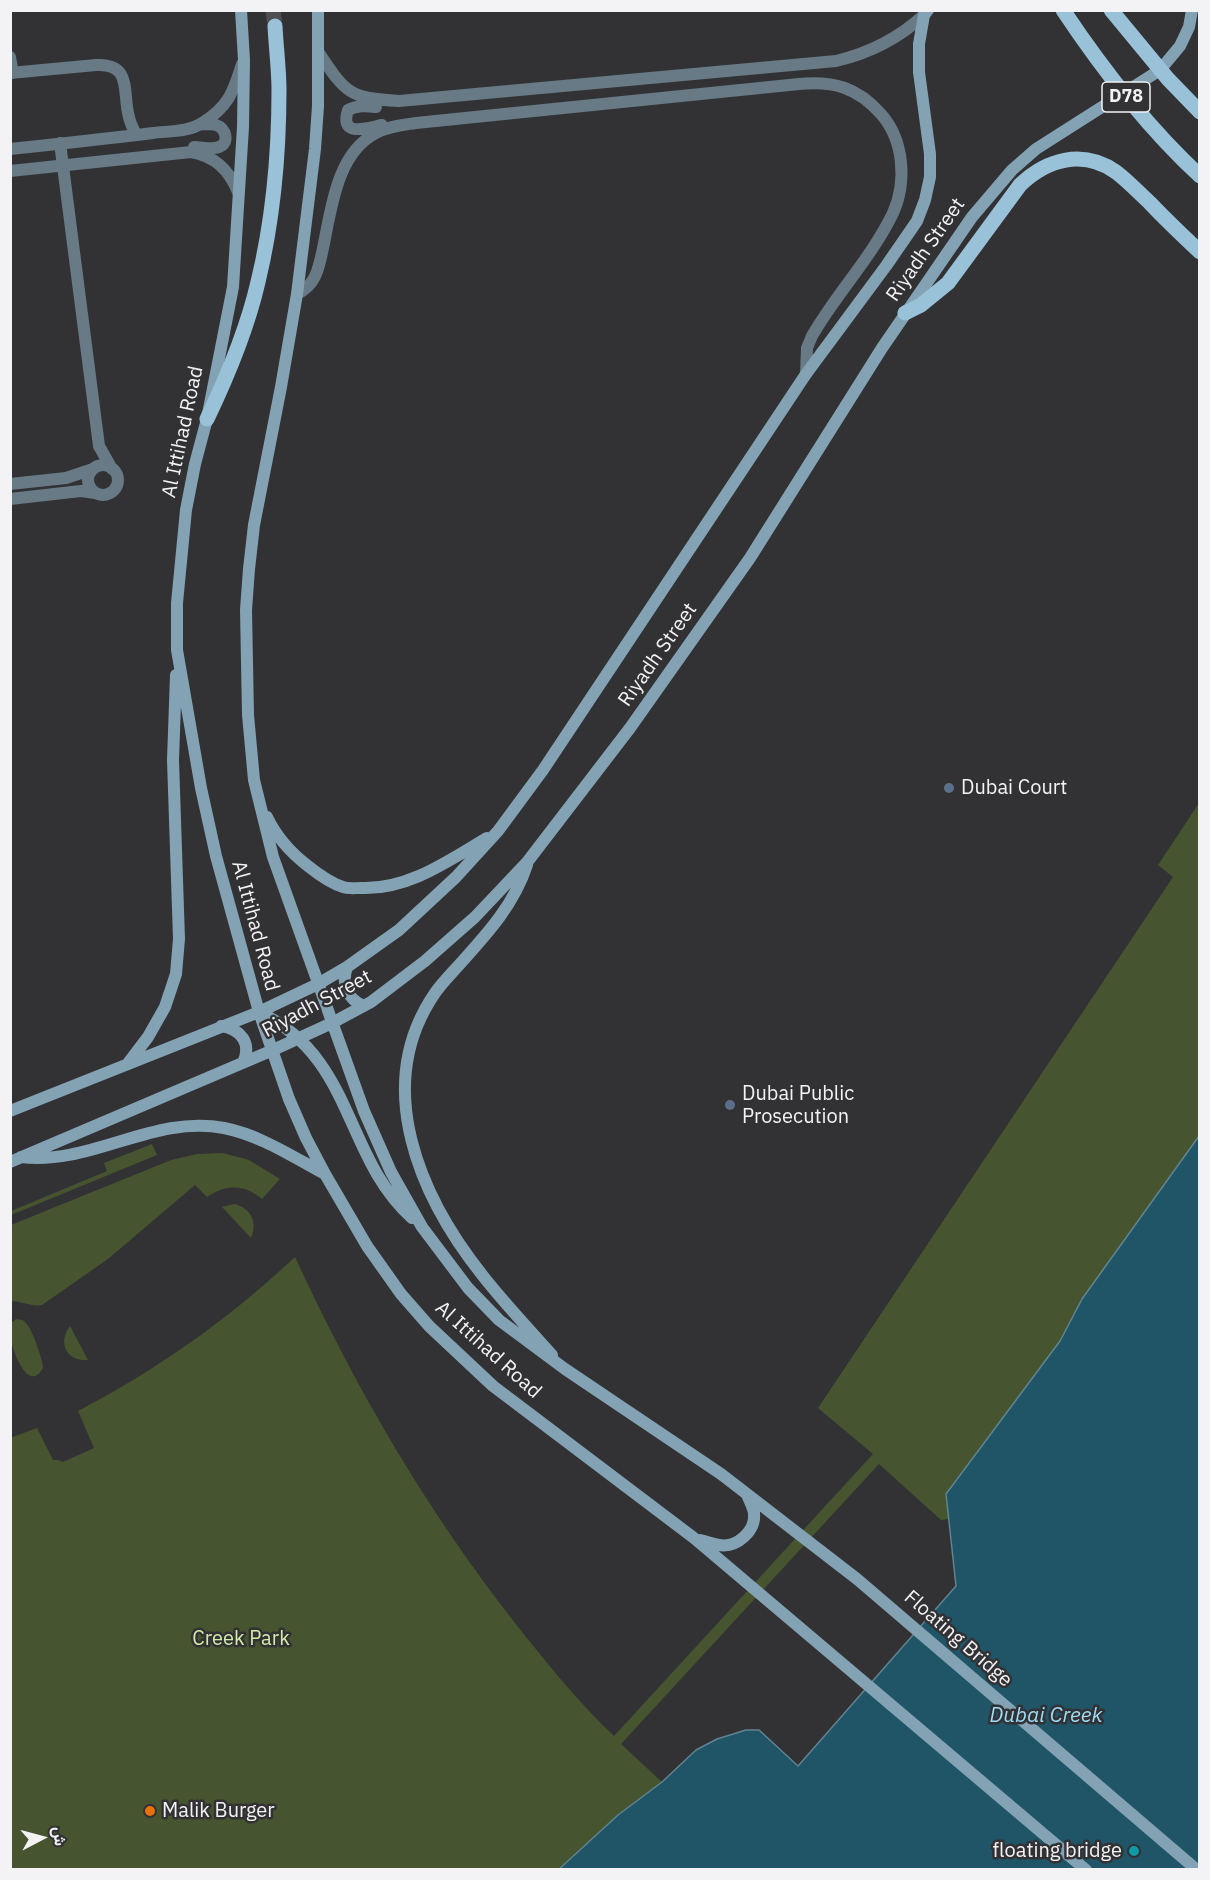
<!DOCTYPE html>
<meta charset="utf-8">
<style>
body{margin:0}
#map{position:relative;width:1210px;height:1880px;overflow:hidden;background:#323134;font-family:"IBM Plex Sans",Vazirmatn,sans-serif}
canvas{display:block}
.frame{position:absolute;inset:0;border:12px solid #f3f2f4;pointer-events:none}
.north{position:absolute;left:12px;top:1808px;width:60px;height:60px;-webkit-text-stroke:4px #323134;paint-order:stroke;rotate:84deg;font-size:16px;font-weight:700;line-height:24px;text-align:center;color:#f3f2f4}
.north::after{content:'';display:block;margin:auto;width:21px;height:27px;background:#f3f2f4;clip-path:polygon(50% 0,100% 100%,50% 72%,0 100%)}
</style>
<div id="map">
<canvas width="1210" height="1880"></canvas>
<div class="frame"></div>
<div class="north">ش</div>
</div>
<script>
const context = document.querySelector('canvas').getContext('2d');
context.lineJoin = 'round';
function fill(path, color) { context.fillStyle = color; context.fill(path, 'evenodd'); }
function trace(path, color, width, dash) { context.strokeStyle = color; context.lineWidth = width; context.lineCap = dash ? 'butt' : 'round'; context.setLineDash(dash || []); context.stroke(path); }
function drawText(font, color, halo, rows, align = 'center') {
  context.font = font + ' "IBM Plex Sans",sans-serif'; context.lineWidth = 5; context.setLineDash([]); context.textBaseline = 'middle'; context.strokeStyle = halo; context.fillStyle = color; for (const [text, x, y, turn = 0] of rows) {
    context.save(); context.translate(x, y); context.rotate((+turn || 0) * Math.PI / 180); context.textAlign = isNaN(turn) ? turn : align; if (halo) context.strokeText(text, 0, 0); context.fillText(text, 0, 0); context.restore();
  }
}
fill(new Path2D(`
 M 1199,803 L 1199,1136 L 1072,1321 L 1060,1341 L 946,1493 L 949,1519 L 941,1520 L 879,1464 L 621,1744 L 662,1782 L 618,1815 L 558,1869 L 11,1869 L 10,1438 L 37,1428 L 53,1460 L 58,1460 L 63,1462 L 94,1448 L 78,1411 C 161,1367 226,1321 295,1257 C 356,1389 426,1509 515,1623 C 546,1662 578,1702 614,1736 L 873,1454 L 818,1408 L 1173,877 L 1158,865 Z
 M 152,1144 L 157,1155 L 11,1215 L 11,1211 L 107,1171 L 104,1163 Z
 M 223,1153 L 249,1160 L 280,1179 L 262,1199 C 244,1184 226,1184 207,1197 L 195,1185 L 108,1259 L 42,1305 C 32,1307 21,1301 11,1301 L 11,1225 L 171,1160 L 197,1154 Z
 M 234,1204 C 251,1208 258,1222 251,1238 L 222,1207 Z
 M 16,1319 C 21,1320 22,1319 25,1322 C 32,1328 43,1360 43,1368 C 28,1395 12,1349 10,1337 C 10,1332 11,1327 11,1323 Z
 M 70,1326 L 88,1360 C 67,1362 57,1343 70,1326 Z`), '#475430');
const water = new Path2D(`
 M 1199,1136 L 1199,1869 L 558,1870 L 618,1815 L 662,1782 L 696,1750 L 717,1739 L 746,1730 L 759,1730 L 798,1766 L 956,1586 L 946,1494 L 1060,1341 L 1082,1299 Z`);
fill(water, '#205568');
trace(water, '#5f8492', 1.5);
trace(new Path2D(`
 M 273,10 L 275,26`), '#4f4e51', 15, [15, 8]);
trace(new Path2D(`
 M 10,57 L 13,73
 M 10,73 L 96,65 C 133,63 122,93 129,117 C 130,123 134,130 136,135
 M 60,143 L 99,446 L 112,469
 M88 480a15 15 0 1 1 30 0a15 15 0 1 1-30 0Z
 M 10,484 L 66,478 L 93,469
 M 10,499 L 81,491 L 95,493`), '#677a85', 12);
trace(new Path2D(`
 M 319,53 C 346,94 350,98 399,101 L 836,61 C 870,53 898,39 924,15
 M 376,107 C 366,106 357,105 348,110 C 339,138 367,128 382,125
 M 194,147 C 202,147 212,150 219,147 C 230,143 226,128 216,125 C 212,124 206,124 201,124
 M 10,149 C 58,144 105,139 153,133 C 168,131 189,132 202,123 C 228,107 233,93 242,64
 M 10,171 L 191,152 C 215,156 229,170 238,192
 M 297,294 C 315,285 318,271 322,253 C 331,213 335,154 376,133 C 389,126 403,125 416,123 L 799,84 C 834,81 857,87 881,114 C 904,140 907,182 893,213 C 872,257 836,294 812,336 L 807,348 L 806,374`), '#677a85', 12);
trace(new Path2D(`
 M 241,10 L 244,60 L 243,127 L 233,287 L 207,419 L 195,464 L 186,510 L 177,603 L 177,650 L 201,788 L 216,856 L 259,1012 L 289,1099 L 306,1138 L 325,1174 L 367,1246 L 401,1294 L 429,1326 L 493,1386 L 694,1538 L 1086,1870
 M 318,10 L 318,106 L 315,149 L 297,294 L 281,387 L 254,525 L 249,569 L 246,610 L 248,715 L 254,780 L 273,857 L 364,1111 L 391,1172 L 422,1227 L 468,1288 L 499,1320 L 565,1369 L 721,1474 L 857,1579 L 1197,1870
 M 267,817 C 276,836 291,853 308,866 C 318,874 330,883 343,887 C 348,889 355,888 361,888 C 408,890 448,861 487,838
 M 527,865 C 514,905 487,934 459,965 C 451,974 442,983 435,993 C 371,1086 420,1197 483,1276 C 505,1304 529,1329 552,1355
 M 347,967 C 341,984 347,999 364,1006
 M 259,1012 C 355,1058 343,1156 412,1218
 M 221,1026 C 241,1029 252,1043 243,1063
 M 129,1062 L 148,1037 L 165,1007 L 176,974 L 179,939 L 173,760 L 176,675
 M 10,1111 L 259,1012 L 318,984 L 347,967 L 399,930 L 456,877 L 498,831 L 543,770 L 806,374 L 886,266 L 917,221 L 925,200 L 930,177 L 930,154 L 919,72 L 919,44 L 924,15 L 928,10
 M 21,1157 C 91,1166 154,1114 224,1128 C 260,1135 293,1157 325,1174
 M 10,1162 L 273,1050 L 332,1023 L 371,1002 L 425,961 L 475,917 L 528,861 L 630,728 L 750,558 L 882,348 L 972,217 L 1012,170 L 1036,149 L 1160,70 L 1180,46 L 1189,27 L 1192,10
 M 700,1540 C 707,1542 713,1544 719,1545 C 737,1548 756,1531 754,1513 C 753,1507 749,1500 747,1494`), '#83a3b4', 12);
trace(new Path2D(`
 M 905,313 L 921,305 L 948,283 L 1020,185 C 1047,159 1083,149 1116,172 C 1128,181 1139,193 1150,203 C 1166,220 1183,236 1200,252
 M 207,419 C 228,375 247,330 258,282 C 273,220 279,153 279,90 C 279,69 276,47 275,26`), '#99c2d9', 15);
trace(new Path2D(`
 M 1063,10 C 1103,70 1147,127 1200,176
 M 1111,10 L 1168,79 L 1200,112`), '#99c2d9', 15);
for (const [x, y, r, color] of [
 [949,788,6,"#5c6f8a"],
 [730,1105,6,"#5c6f8a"],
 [150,1811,6,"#e8710a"],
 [1134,1851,6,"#0f9aa8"]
]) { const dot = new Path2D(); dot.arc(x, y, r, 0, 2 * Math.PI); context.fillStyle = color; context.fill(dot); trace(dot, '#323134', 2); }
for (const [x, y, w] of [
 [1126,97,48]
]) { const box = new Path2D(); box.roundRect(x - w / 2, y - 15, w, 30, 4.5); context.fillStyle = '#323134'; context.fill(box); trace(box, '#f3f2f4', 1.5); }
drawText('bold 18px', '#f3f2f4', null, [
 ["D78",1126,97]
]);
drawText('20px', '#f3f2f4', '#323134', [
 ["Riyadh Street",926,250,-55],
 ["Al Ittihad Road",183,432,-78],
 ["Riyadh Street",658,655,-55],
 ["Al Ittihad Road",255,926,75],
 ["Riyadh Street",317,1004,-28],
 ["Al Ittihad Road",488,1350,42],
 ["Floating Bridge",958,1639,41]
]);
drawText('20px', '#f3f2f4', '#323134', [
 ["Dubai Court",961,788],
 ["Dubai Public",742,1094],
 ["Prosecution",742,1117],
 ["Malik Burger",162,1811],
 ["floating bridge",1122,1851,"right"]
], 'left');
drawText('20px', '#d2eba7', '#323134', [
 ["Creek Park",241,1639]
]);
drawText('italic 21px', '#9cdcf7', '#323134', [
 ["Dubai Creek",1046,1716]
]);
</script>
